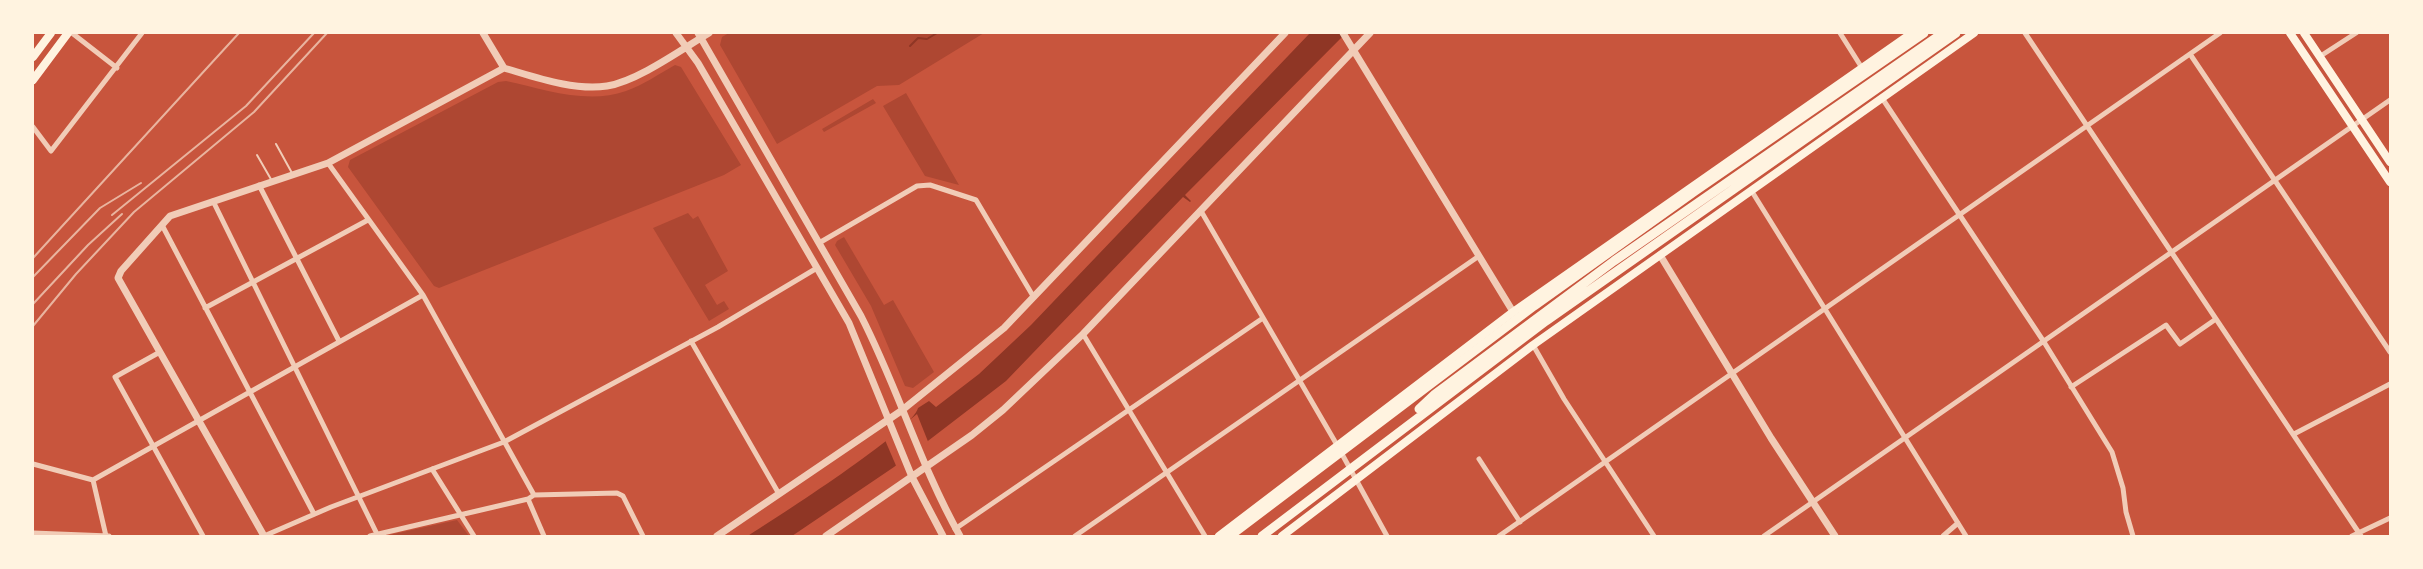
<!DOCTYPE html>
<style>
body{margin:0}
#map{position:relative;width:2423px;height:569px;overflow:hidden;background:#c8553d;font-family:Overpass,sans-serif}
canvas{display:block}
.frame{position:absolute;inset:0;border:34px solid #fff3e0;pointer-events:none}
</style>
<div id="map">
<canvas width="2423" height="569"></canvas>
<div class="frame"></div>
</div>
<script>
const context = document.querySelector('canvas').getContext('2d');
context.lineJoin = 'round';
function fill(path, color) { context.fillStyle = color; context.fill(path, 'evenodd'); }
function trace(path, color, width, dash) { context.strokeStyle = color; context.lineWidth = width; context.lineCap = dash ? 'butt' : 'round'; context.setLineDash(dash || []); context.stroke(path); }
fill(new Path2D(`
 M 729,33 L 984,33 L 899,85 L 877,86 L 777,144 L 720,45 L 722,37 Z
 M 675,65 L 681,67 L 741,165 L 724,175 L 439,288 L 434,286 L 348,167 L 350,160 L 498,82 L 506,81 C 544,89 587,105 626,91 C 643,85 659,74 675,65 Z
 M 906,93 L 959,185 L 925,176 L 883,106 Z
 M 873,99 L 876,103 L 824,132 L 822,129 Z
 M 688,213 L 693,219 L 698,216 L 728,271 L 705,285 L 717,305 L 724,301 L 729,309 L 709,321 L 653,228 Z
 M 844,237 L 884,305 L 893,300 L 934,372 L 913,388 L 905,386 L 871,306 L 835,245 L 837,241 Z
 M 457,520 L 469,536 L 389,536 L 389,535 Z`), '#ae4732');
fill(new Path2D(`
 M 1310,33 L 1346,33 L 1185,195 L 1191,201 L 1190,202 L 1183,197 L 1006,381 L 894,467 L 792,536 L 748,536 C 775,518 913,431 918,408 L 929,401 L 936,407 L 979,374 L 1031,325 Z`), '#8f3625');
fill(new Path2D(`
 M 917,414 L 929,444 L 897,468 L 885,440 Z`), '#c8553d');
trace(new Path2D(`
 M 910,46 L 918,38 L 927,39 L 937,33`), '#8f3625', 2);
trace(new Path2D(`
 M 276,144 L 292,173
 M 257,155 L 272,181`), '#f1ccb7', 2);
trace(new Path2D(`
 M 72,33 L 117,68
 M 1840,33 L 1862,68
 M 2025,33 L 2361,536
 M 2190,54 L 2390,352
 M 2319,57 L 2356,33
 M 1882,98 L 2044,342 L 2112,452 L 2123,488 L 2126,512 L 2133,536
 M 33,127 L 51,151 L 142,33
 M 328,163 L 423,295 L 534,495
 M 259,185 L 339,341
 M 1751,190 L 1966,536
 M 213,201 L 378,536
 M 1201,211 L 1337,445 L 1387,536
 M 162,225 L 314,514
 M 819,243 L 917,186 L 930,185 L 976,200 L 1033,296
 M 205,308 L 368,220
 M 1083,334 L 1205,536
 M 691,341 L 779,494
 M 1533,345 L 1564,399 L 1654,536
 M 160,352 L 115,377 L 203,536
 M 2071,387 L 2166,325 L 2180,344 L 2216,319
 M 2294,434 L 2390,384
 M 1479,459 L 1520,522
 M 33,464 L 93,480 L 423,295
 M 432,469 L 474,536
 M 93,480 L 106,536
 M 528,499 L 544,536
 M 955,529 L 1263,318
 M 33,533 L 109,536
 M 264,536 L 331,507 L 504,442 L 718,327 L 817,268
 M 370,536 L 528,499 L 534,495 L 617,493 L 623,496 L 643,536
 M 1075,536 L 1479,256
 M 1499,536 L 2220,33
 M 1764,536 L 2390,100
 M 1943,536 L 1958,523
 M 2352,536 L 2390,518`), '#f1ccb7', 5);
trace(new Path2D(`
 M 483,33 L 504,68
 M 676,33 L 698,63 L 849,323 L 912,477 L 943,536
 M 698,33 L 861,316 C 898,388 920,465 960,536
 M 1343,33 L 1515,315
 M 1660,255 L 1771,438 L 1835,536
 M 264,536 L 118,278 L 121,271 L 170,216 L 328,163 L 504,68 C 535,77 574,91 607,86 C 638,81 682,49 709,33
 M 717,536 L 901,411 L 1004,328 L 1285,33
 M 826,536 L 972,435 L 1003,410 L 1083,334 L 1370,33`), '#f1ccb7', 7);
trace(new Path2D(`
 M 33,57 L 51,33
 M 33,80 L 68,33`), '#fff3e0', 8);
trace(new Path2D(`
 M 2290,33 L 2390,182
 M 2304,33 L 2390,162
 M 1219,536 L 1513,312 L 1912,33
 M 1282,536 L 1533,345 L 1974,33`), '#fff3e0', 8);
trace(new Path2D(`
 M 1419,409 L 1435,394 L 1614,261 L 1943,33
 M 1230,536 L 1534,306 L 1695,191 L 1924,33
 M 1262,536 L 1546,321 L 1956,33`), '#fff3e0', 9);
trace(new Path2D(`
 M 112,215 L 246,106 L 314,33
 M 33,258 L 239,33
 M 33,277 L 100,208 L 141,183
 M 33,304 L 88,245 L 122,214
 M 33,326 L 76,274 L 134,212 L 254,112 L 327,33`), '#e9b49f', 2);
</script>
